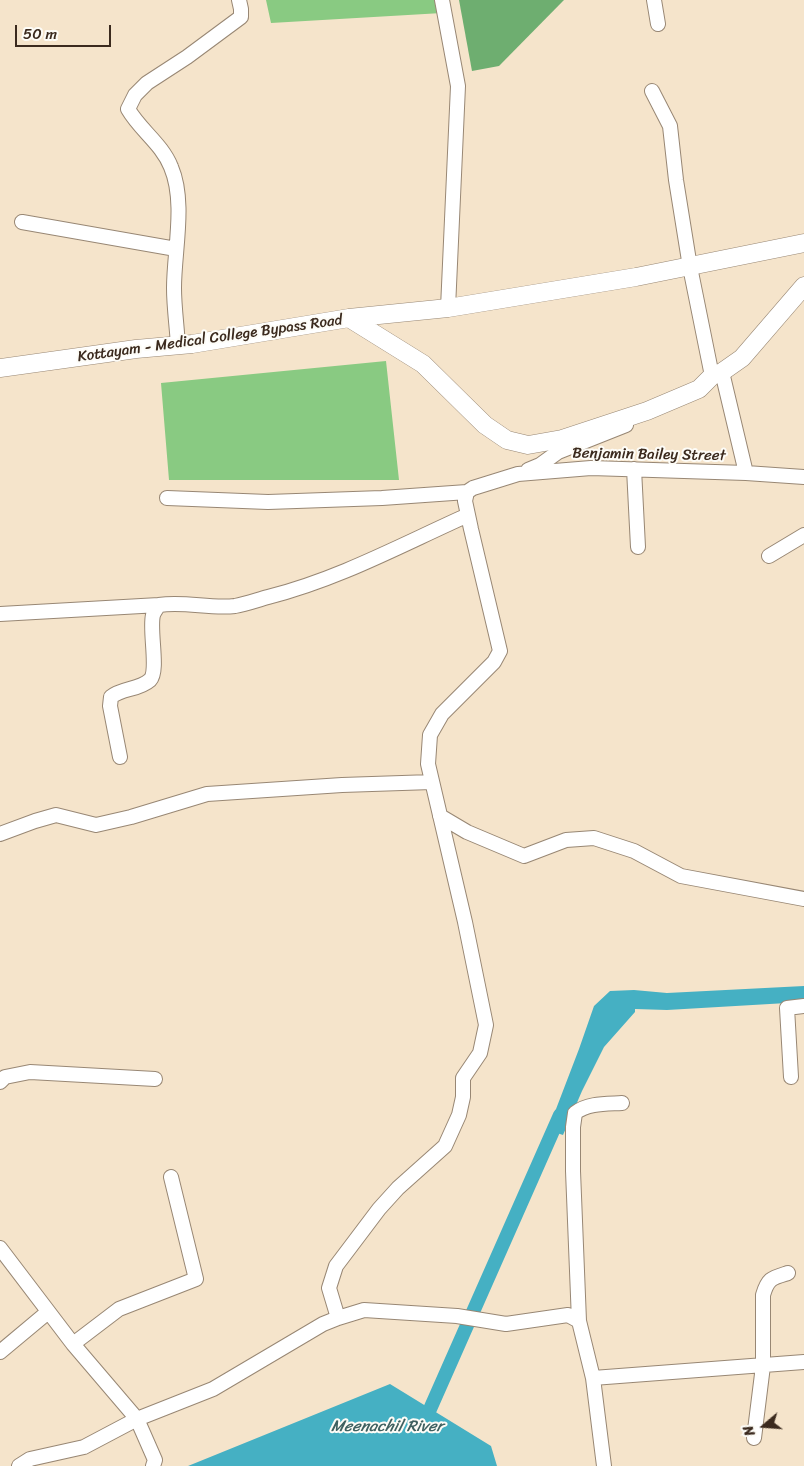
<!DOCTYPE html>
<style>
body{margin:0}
#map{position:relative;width:804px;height:1466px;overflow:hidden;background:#f5e4cb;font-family:Sriracha,sans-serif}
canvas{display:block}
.north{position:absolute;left:739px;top:1401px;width:50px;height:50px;-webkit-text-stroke:4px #fdfcf7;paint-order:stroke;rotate:252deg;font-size:14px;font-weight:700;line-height:20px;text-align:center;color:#3b2a1e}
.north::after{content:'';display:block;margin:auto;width:18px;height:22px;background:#3b2a1e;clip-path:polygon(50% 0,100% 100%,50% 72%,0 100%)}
.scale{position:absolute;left:15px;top:25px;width:96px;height:22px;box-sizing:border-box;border:2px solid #3b2a1e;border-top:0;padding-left:6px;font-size:15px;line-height:18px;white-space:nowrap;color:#3b2a1e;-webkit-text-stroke:4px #fdfcf7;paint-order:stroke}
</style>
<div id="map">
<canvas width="804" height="1466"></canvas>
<div class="north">N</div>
<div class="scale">50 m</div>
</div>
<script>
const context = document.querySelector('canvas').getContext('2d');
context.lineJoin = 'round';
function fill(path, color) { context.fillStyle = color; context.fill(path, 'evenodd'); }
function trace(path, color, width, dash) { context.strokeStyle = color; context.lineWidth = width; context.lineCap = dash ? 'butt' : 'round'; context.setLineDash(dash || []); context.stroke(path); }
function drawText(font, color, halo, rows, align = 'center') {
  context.font = font + ' Sriracha,sans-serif'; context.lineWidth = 4; context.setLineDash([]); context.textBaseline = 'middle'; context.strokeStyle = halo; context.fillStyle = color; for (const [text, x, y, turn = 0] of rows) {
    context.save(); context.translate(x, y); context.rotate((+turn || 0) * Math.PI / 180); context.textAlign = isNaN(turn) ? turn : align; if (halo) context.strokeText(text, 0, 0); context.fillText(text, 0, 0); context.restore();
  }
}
fill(new Path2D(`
 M 266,0 L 439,0 L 442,13 L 271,23 Z
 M 386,361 L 399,480 L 169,480 L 161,383 Z`), '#89ca82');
fill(new Path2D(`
 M 459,0 L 564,0 L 499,66 L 472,71 Z`), '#6eae70');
fill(new Path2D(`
 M 804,986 L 804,1002 L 667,1010 L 635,1009 L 635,1012 L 604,1047 L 582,1091 L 563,1135 L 548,1130 L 579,1049 L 594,1006 L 610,991 L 634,990 L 667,993 Z
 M 390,1384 L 491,1446 L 497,1466 L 188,1466 Z`), '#45b0c3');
trace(new Path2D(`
 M 423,1425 L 560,1115`), '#45b0c3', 14);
const minor = new Path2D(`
 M 442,0 L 458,86 L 448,308
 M 654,0 L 658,24
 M 652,91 L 670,126 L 676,180 L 690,267 L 712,376
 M 22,222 L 176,249
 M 178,346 C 177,327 174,307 174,288 C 174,251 186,202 171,167 C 162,144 140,130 128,109 L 135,95 L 147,83 L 187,57 L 241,17 L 241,9 L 239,0
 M 722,372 L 746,473
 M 634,469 L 638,547
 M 528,470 L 540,465 L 558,452 L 626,425
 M 467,492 L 473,488 L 518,474 L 591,468 L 746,473 L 804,477
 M 167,498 L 268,502 L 382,498 L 467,492
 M 769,556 L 804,535
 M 0,614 L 159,605
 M 120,757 L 110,706 L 111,697 C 122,688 139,690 150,680 C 159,671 149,630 153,615 C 154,612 157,608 159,605 C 185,601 210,609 235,606 C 246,604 257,600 268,597 C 339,579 401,545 468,515
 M 440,816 L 467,832 L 524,856 L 566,840 L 594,838 L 634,851 L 681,876 L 804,899
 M 0,834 L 35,821 L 56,815 L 96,825 L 131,817 L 207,794 L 342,785 L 432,782
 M 791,1077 L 787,1008 L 804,1006
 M 0,1082 L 5,1077 L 30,1072 L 155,1079
 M 0,1248 L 73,1344 L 137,1419 L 155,1460 L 153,1466
 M 338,1318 L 329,1288 L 336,1266 L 379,1209 L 398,1188 L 445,1146 L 459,1115 L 463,1097 L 463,1078 L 480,1053 L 486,1025 L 465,922 L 428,764 L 430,735 L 442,714 L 494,662 L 500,651 L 471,529 L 465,501 L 467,492
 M 579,1321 L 573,1171 L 573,1127 L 575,1113 C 588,1103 606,1104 622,1103
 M 73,1344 L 119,1309 L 196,1279 L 171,1177
 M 0,1352 L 48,1312
 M 593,1378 L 804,1362
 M 754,1438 L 763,1366 L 763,1295 C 768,1278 772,1278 788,1273
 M 19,1466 L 30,1459 L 84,1447 L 137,1419 L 213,1389 L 323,1324 L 338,1318 L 364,1310 L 457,1316 L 506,1324 L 568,1315 L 579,1321 L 593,1378 L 604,1466`);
const major = new Path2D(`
 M 349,318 L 423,364 L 485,425 L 507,440 L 528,445 L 562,439 L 647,411 L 699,389 L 712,376 L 722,372 L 742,358 L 804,286
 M 0,368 L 136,349 L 192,344 L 349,318 L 448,308 L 636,277 L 804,243`);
trace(minor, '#988774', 16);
trace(major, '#988774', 19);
trace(minor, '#fff', 14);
trace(major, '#fff', 18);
drawText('15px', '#3b2a1e', '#fdfcf7', [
 ["Kottayam - Medical College Bypass Road",210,339,-8],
 ["Benjamin Bailey Street",649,455,1]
]);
drawText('italic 16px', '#3f6060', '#fdfcf7', [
 ["Meenachil River",387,1427]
]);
</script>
